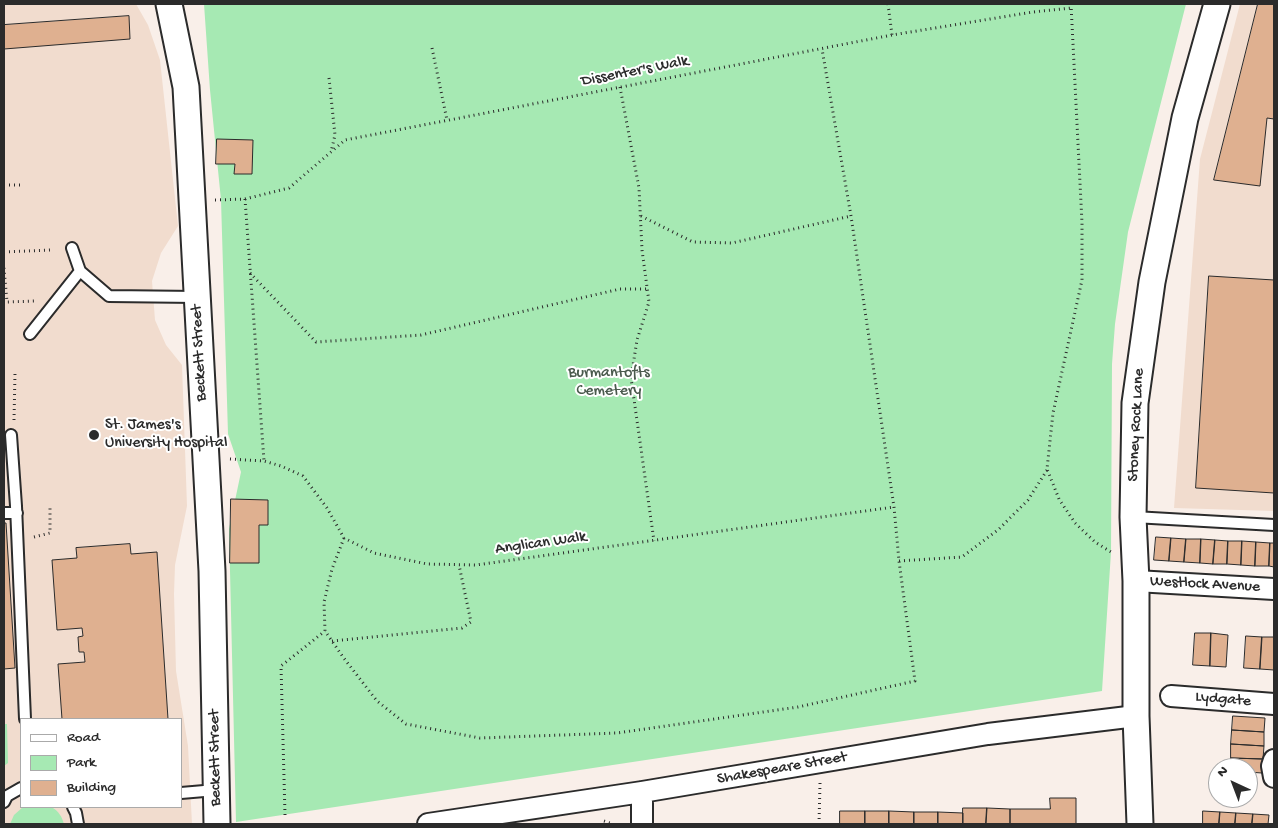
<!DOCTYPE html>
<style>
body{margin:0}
#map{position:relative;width:1278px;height:828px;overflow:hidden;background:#f9efe9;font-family:"Gochi Hand",sans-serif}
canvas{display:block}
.frame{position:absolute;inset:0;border:5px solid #2b2b2b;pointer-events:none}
.legend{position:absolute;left:20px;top:718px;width:162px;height:90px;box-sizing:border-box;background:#fff;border:1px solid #aaa;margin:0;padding:6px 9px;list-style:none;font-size:15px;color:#2b2b2b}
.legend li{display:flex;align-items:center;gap:10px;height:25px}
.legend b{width:25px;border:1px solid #aaa}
.north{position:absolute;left:1208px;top:758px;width:50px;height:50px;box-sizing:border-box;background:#fff;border:1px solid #aaa;border-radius:50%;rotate:317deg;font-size:14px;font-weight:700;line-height:20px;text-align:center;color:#2b2b2b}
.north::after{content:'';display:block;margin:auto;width:18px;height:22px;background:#2b2b2b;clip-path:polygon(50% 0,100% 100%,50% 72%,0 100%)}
</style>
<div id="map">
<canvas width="1278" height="828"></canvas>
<div class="frame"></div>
<ul class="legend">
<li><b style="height:6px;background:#fff"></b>Road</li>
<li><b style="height:14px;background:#a6e9b3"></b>Park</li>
<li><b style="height:14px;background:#dfb090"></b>Building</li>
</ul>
<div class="north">N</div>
</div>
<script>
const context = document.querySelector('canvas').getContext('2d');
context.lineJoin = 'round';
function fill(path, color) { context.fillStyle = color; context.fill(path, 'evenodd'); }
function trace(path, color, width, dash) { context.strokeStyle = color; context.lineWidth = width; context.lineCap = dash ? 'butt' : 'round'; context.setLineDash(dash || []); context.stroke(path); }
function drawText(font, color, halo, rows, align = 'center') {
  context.font = font + ' "Gochi Hand",sans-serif'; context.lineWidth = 4; context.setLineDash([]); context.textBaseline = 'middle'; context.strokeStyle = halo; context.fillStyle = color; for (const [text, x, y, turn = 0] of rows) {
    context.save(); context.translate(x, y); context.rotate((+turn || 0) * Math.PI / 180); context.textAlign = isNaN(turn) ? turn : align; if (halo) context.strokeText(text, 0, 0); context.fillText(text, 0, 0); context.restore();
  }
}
fill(new Path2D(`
 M 4,4 L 136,4 L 148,25 L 160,60 L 178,226 L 161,253 L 152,281 L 155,320 L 166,345 L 182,365 L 187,506 L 175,565 L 174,594 L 176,671 L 188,746 L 192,824 L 4,824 ZM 21,719 L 181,719 L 181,807 L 21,807 Z
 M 1240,4 L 1274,4 L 1274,511 L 1174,508 L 1200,159 Z`), '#f1dcce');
fill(new Path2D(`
 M 204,4 L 1186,4 L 1128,232 L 1115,324 L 1112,364 L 1111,552 L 1102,691 L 236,822 L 229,529 L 241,472 L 228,434 L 221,200 L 210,90 Z
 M 4,724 L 7,724 L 8,763 L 4,766 Z
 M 23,807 L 51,807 C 59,811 62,817 64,824 L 10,824 L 14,815 Z`), '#a6e9b3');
const building = new Path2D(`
 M 1258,4 L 1274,4 L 1274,119 L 1267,118 L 1260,186 L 1214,180 Z
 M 129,16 L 130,39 L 4,49 L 4,25 Z
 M 217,139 L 253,140 L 252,174 L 234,174 L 235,164 L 216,164 Z
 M 1209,276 L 1274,280 L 1274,493 L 1196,488 Z
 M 231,499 L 268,500 L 268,525 L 259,525 L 259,563 L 230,563 Z
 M 4,523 L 6,523 L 15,668 L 4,669 Z
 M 1156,537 L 1171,538 L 1169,561 L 1154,560 Z
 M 1171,538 L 1186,539 L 1184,562 L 1169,561 Z
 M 1186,539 L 1201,539 L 1200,563 L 1184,562 Z
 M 1201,539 L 1215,540 L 1213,564 L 1200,563 Z
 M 1215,540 L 1228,541 L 1227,564 L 1213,564 Z
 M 1228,541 L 1242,541 L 1241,565 L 1227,564 Z
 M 1242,541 L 1256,542 L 1255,566 L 1241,565 Z
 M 1256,542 L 1270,543 L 1269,566 L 1255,566 Z
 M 1270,543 L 1274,543 L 1274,567 L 1269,566 Z
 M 130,544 L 131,554 L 157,552 L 168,719 L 62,719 L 58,664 L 85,662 L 84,652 L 79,652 L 78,637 L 83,636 L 82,628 L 57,630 L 52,560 L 77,558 L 76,548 Z
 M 1195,633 L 1211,633 L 1210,666 L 1193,665 Z
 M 1211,633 L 1228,635 L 1226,667 L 1210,666 Z
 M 1246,636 L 1262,637 L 1260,669 L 1244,668 Z
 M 1262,637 L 1274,637 L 1274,670 L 1260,669 Z
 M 1233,716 L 1265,718 L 1264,732 L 1232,730 Z
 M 1232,730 L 1264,732 L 1264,746 L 1231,744 Z
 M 1231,744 L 1264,746 L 1263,759 L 1231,758 Z
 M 1231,758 L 1263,759 L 1262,773 L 1248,772 L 1248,768 L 1230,768 Z
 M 1050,798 L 1076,798 L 1076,824 L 1010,824 L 1010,809 L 1050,809 Z
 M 963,808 L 987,808 L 986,824 L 963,824 Z
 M 987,808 L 1010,809 L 1010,824 L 986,824 Z
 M 840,811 L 865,811 L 865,824 L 840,824 Z
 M 865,811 L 889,811 L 889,824 L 865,824 Z
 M 889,811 L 914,812 L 914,824 L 889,824 Z
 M 1203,811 L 1220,812 L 1219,824 L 1203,824 Z
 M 914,812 L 938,812 L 938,824 L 914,824 Z
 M 938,812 L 963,813 L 963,824 L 938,824 Z
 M 1220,812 L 1236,813 L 1235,824 L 1219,824 Z
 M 1236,813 L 1253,814 L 1252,824 L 1235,824 Z
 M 1253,814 L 1269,815 L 1268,824 L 1252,824 Z`);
fill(building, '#dfb090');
trace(building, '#2b2b2b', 1);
const service = new Path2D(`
 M 72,248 L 80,271 L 109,296 L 197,297
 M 30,334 L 80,271
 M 11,435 L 16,506 L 25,719
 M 4,513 L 17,513
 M 1134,517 L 1274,525
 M 181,793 L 216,790
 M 4,802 L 7,796 L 21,788
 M 73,807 L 76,813 L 78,824`);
const minor = new Path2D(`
 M 1136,581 L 1274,589
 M 1171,696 L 1274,704
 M 1274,760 L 1272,766 L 1274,777
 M 642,792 L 642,824
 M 428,824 L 642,792 L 988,734 L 1136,716`);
const tertiary = new Path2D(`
 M 169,4 L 186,87 L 212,571 L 217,824
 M 1140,824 L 1136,716 L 1136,581 L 1133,517 L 1135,403 L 1152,282 L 1185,118 L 1217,4`);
trace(service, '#2b2b2b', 14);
trace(minor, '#2b2b2b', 24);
trace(tertiary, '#2b2b2b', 29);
trace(new Path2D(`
 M 888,4 L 892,35
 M 1071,4 L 1082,223 L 1082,280 L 1053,413 L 1047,469 L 1059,499 L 1075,523 L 1095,542 L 1111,552
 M 432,48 L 447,120
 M 329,78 L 335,135 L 331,152
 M 620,87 L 639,188 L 642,250 L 649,302 L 637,340 L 631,378 L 654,541
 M 4,185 L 23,185
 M 245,199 L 264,461
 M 215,200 L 245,199 L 289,188 L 345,140 L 892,35 L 1033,12 L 1071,8
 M 641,216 L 693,242 L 732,243 L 851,216
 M 4,252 L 50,250
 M 4,268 L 7,302 L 36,301
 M 250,273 L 316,342 L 421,335 L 620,289 L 647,289
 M 14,420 L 15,373
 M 230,459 L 264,461 L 281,466 L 303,476 L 327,508 L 344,538 L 374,553 L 427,564 L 476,565 L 894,507
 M 34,537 L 50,533 L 50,505
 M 344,538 L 332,569 L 324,602 L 325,631 L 343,657 L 377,701 L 406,724 L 480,738 L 617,733 L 798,707 L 915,681 L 899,561 L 894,507 L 851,216 L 822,49
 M 899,561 L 962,557 L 999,529 L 1028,500 L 1047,470
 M 332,641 L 462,628 L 471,622 L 459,565
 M 285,815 L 281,666 L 325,631
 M 604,821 L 613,824
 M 819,824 L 820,783`), '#2b2b2b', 3, [1, 4]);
trace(service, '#fff', 10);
trace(minor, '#fff', 20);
trace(tertiary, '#fff', 25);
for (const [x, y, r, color] of [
 [94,435,6,"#2b2b2b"]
]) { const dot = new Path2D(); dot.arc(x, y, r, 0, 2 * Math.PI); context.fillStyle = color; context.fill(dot); trace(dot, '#fff', 2); }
drawText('16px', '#2b2b2b', '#fff', [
 ["Dissenter's Walk",635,72,-11],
 ["Beckett Street",200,353,-93],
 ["Stoney Rock Lane",1137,425,-87],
 ["Anglican Walk",541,544,-8],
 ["Westlock Avenue",1205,585,3],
 ["Lydgate",1223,700,5],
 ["Beckett Street",216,758,-91],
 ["Shakespeare Street",782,769,-10]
]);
drawText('16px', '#4a5a4d', '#fff', [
 ["Burmantofts",609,374],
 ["Cemetery",609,392]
]);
drawText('16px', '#2b2b2b', '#fff', [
 ["St. James's",105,426],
 ["University Hospital",105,444]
], 'left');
</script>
